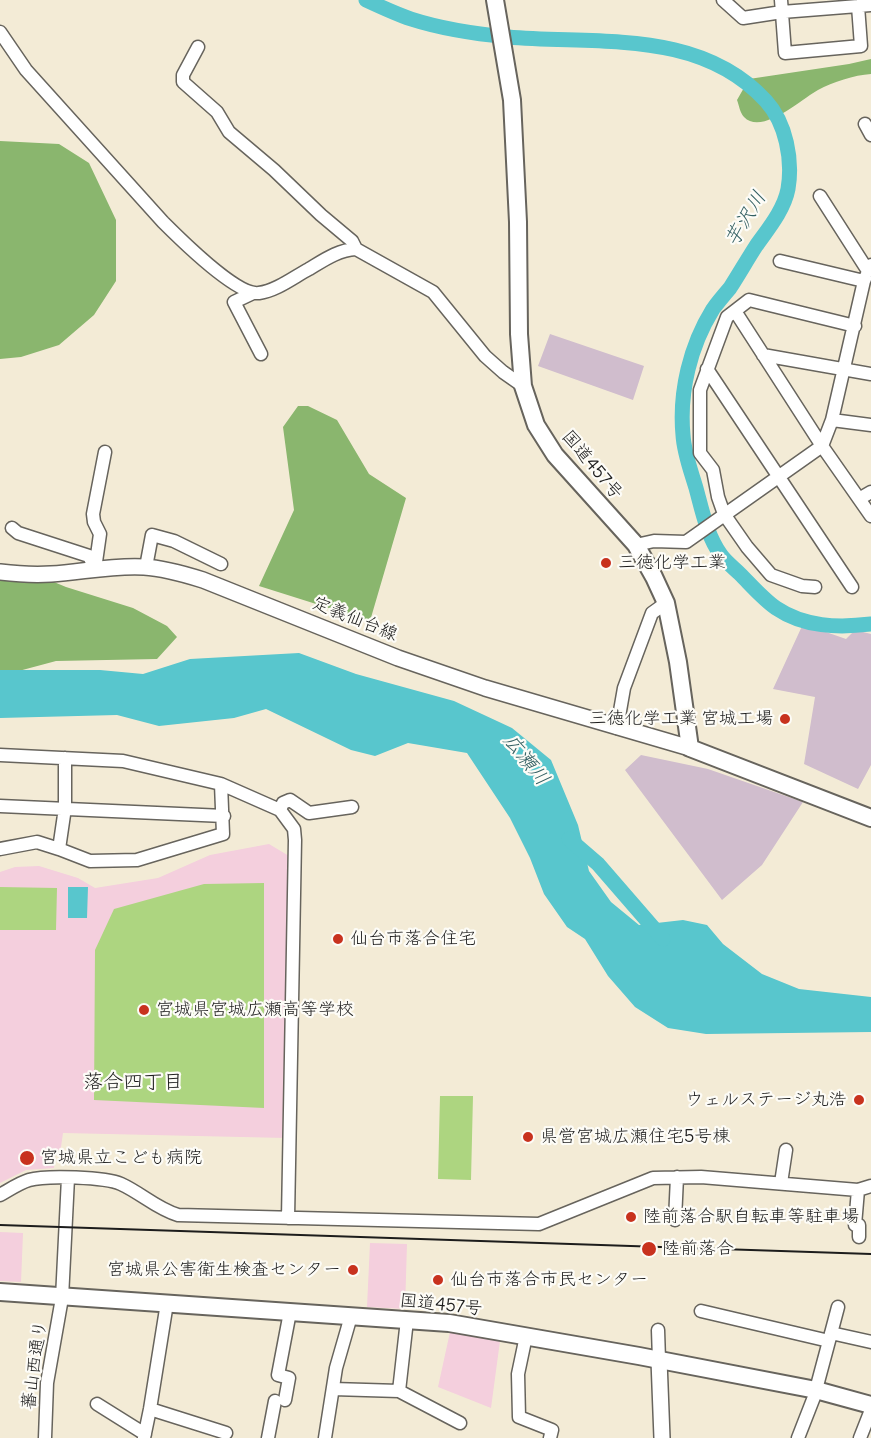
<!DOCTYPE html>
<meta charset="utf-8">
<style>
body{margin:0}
canvas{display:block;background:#f3ebd6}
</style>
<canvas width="871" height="1438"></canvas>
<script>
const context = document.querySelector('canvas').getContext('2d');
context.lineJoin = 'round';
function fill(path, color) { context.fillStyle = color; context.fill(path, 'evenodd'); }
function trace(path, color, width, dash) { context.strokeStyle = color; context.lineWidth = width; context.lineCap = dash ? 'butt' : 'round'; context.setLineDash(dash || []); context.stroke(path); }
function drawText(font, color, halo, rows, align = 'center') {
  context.font = font + ' Delius,"Klee One",sans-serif'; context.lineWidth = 4.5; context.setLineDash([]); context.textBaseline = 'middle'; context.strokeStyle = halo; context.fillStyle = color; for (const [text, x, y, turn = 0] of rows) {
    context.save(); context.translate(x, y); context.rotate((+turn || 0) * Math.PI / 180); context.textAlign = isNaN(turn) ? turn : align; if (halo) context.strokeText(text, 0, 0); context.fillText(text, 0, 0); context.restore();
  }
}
fill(new Path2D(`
 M 269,844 L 289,856 L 286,1138 L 63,1133 L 61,1147 L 55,1155 L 54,1168 L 26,1170 L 0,1183 L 0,872 L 15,867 L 39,866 L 78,878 L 95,888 L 158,878 L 210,855 Z
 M 0,1232 L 23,1233 L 21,1282 L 0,1281 Z
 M 370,1243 L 407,1244 L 405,1309 L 367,1307 Z
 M 450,1332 L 500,1341 L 491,1408 L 438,1387 Z`), '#f4cfdd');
fill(new Path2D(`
 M 550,334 L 644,366 L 633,400 L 538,366 Z
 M 803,624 L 846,639 L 855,630 L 871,634 L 871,765 L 858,789 L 804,764 L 815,697 L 773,689 Z
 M 641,755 L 708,769 L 803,802 L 762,865 L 722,900 L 625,770 Z`), '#d0bdcd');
fill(new Path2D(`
 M 264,883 L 264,1108 L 94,1100 L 95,950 L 114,909 L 204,884 Z
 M 0,887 L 57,888 L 56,930 L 0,930 Z
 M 440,1096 L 473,1096 L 471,1180 L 438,1179 Z`), '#add580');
fill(new Path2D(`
 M 871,59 L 871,74 C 854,75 833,82 818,90 C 803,98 762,136 744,117 C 740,113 739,105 737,100 L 749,79 L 849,64 Z
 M 0,141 L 59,144 L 89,163 L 116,220 L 116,281 L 94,315 L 59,345 L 21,357 L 0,359 Z
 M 298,406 L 308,406 L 337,420 L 369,474 L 406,498 L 370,621 L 259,586 L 294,510 L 283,427 Z
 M 0,565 L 37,575 L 66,587 L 133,608 L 167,626 L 177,637 L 157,659 L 56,661 L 0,676 Z`), '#8ab66e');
fill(new Path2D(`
 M 299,653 L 356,674 L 454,701 L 512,728 L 551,760 L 578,825 L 589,871 L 611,902 L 639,925 L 683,920 L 707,925 L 723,944 L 762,974 L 799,989 L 871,997 L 871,1032 L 706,1034 L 668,1028 L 635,1007 L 608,976 L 585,939 L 567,927 L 544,894 L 530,858 L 510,818 L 467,753 L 408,743 L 375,756 L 351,750 L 266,709 L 234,718 L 159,726 L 117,715 L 0,718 L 0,670 L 100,670 L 143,674 L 190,659 Z
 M 68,887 L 88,887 L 87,918 L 68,918 Z`), '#58c6cd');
trace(new Path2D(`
 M 366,0 C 381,7 396,14 411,19 C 442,29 476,34 508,37 C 597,45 699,28 766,101 C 786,123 793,160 788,189 C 784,210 768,229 756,246 C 747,260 739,274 730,288 C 724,295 718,302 713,309 C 690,346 679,392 683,435 C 684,453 691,471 696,488 C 702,510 707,536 721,555 C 726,562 734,568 740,574 C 751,585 763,599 776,608 C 804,627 838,628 871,624
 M 569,839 L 598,864 L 663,939`), '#58c6cd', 15);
const minor = new Path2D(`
 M 723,0 L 743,18 L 782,12 L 871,5
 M 781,0 L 785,53 L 861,46 L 858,6
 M 0,32 L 26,70 L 163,222 C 179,238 237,296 259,293 C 276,291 294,277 309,269 C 324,260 338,250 356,249 L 433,292 L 485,356 L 503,372 L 523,386
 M 198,47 L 183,75 L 183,82 L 217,112 L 229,132 L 274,170 L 321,215 L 352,241 L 356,249
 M 865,124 L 871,135
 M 820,196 L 868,271
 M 780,261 L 864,281
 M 253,293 L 234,302 L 261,354
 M 735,311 L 822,446 L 871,516
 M 763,355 L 871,374
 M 707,369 L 852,587
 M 832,420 L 871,425
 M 859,499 L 871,492
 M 12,528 L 18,533 L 89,556 L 95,569
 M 636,545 L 654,541 L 686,542 L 822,446 L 832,420 L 864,281 L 871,265
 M 146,567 L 152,535 L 174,541 L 221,564
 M 95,569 L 100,534 L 94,522 L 93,514 L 105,452
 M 815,587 L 802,586 L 771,575 L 747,547 L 724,514 L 718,497 L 713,470 L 700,453 L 700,390 L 727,317 L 749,300 L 855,326
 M 617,728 L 624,688 L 652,613 L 666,603
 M 0,755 L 123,761 L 221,784 L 280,810 L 294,829 L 295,840 L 288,1218
 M 65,758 L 65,808 L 59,849 L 90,861 L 137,860 L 223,834 L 221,784
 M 0,806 L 224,816
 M 280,810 L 283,803 L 290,800 L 309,813 L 352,807
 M 0,849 L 37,842 L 59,849
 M 781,1183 L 786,1150
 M 858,1190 L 855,1225 L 859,1225 L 859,1237
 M 0,1195 C 9,1190 19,1183 29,1180 C 46,1175 106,1177 121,1184 C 141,1193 157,1209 178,1215 L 539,1224 L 653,1178 L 701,1177 L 858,1190 L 871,1186
 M 675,1220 L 677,1177
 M 701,1311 L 829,1341 L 814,1397 L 798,1438
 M 658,1330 L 659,1360
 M 831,1333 L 871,1342
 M 526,1336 L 518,1374 L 519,1417 L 552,1430 L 550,1438
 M 829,1341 L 838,1307
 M 333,1389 L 399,1391 L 407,1320
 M 399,1391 L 460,1423
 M 285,1400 L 289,1378 L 278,1375 L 290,1312
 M 97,1404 L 145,1434
 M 150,1409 L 226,1433
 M 45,1438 L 47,1383 L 62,1298 L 68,1178
 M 144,1438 L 150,1409 L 167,1303
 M 268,1438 L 275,1401
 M 325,1438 L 336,1368 L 351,1316
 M 860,1438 L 871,1410`);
const major = new Path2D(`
 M 0,572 C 17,574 34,575 51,574 C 82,572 113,565 144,567 C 164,568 184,574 203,580 L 398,658 L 485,688 L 690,748
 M 659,1360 L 662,1438`);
const highway = new Path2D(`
 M 495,0 L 512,100 L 518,222 L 519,334 L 523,386 L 536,425 L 555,455 L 636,545 L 654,577 L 666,603 L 678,662 L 690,748 L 871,818
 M 0,1292 L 449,1323 L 639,1356 L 816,1390 L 871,1405`);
trace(minor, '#67645d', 15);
trace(major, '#67645d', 18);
trace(highway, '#67645d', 20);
trace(minor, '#fff', 12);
trace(major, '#fff', 15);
trace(highway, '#fff', 16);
trace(new Path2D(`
 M 0,1225 L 871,1254`), '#1c1c1c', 2);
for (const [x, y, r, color] of [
 [606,563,6,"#c8321e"],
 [785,719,6,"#c8321e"],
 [338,939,6,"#c8321e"],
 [144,1010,6,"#c8321e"],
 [859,1100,6,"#c8321e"],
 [528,1137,6,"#c8321e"],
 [27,1158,8,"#c8321e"],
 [631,1217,6,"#c8321e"],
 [649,1249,8,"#c8321e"],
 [353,1270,6,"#c8321e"],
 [438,1280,6,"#c8321e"]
]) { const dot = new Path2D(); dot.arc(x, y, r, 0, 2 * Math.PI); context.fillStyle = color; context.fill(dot); trace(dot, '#fdfcf7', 2); }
drawText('18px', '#1c1c1c', '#fdfcf7', [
 ["国道457号",592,465,50],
 ["定義仙台線",355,619,22],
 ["国道457号",441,1305,6],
 ["蕃山西通り",35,1365,-82]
]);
drawText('18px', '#1c1c1c', '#fdfcf7', [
 ["三徳化学工業",618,563],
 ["三徳化学工業 宮城工場",773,719,"right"],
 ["仙台市落合住宅",350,939],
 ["宮城県宮城広瀬高等学校",156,1010],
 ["ウェルステージ丸浩",847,1100,"right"],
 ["県営宮城広瀬住宅5号棟",540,1137],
 ["宮城県立こども病院",40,1158],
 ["陸前落合駅自転車等駐車場",643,1217],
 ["陸前落合",662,1249],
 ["宮城県公害衛生検査センター",341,1270,"right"],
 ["仙台市落合市民センター",450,1280]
], 'left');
drawText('italic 20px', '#346063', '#fdfcf7', [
 ["芋沢川",746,219,-59],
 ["広瀬川",526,760,51]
]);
drawText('20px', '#1c1c1c', '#fdfcf7', [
 ["落合四丁目",133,1082]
]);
</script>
